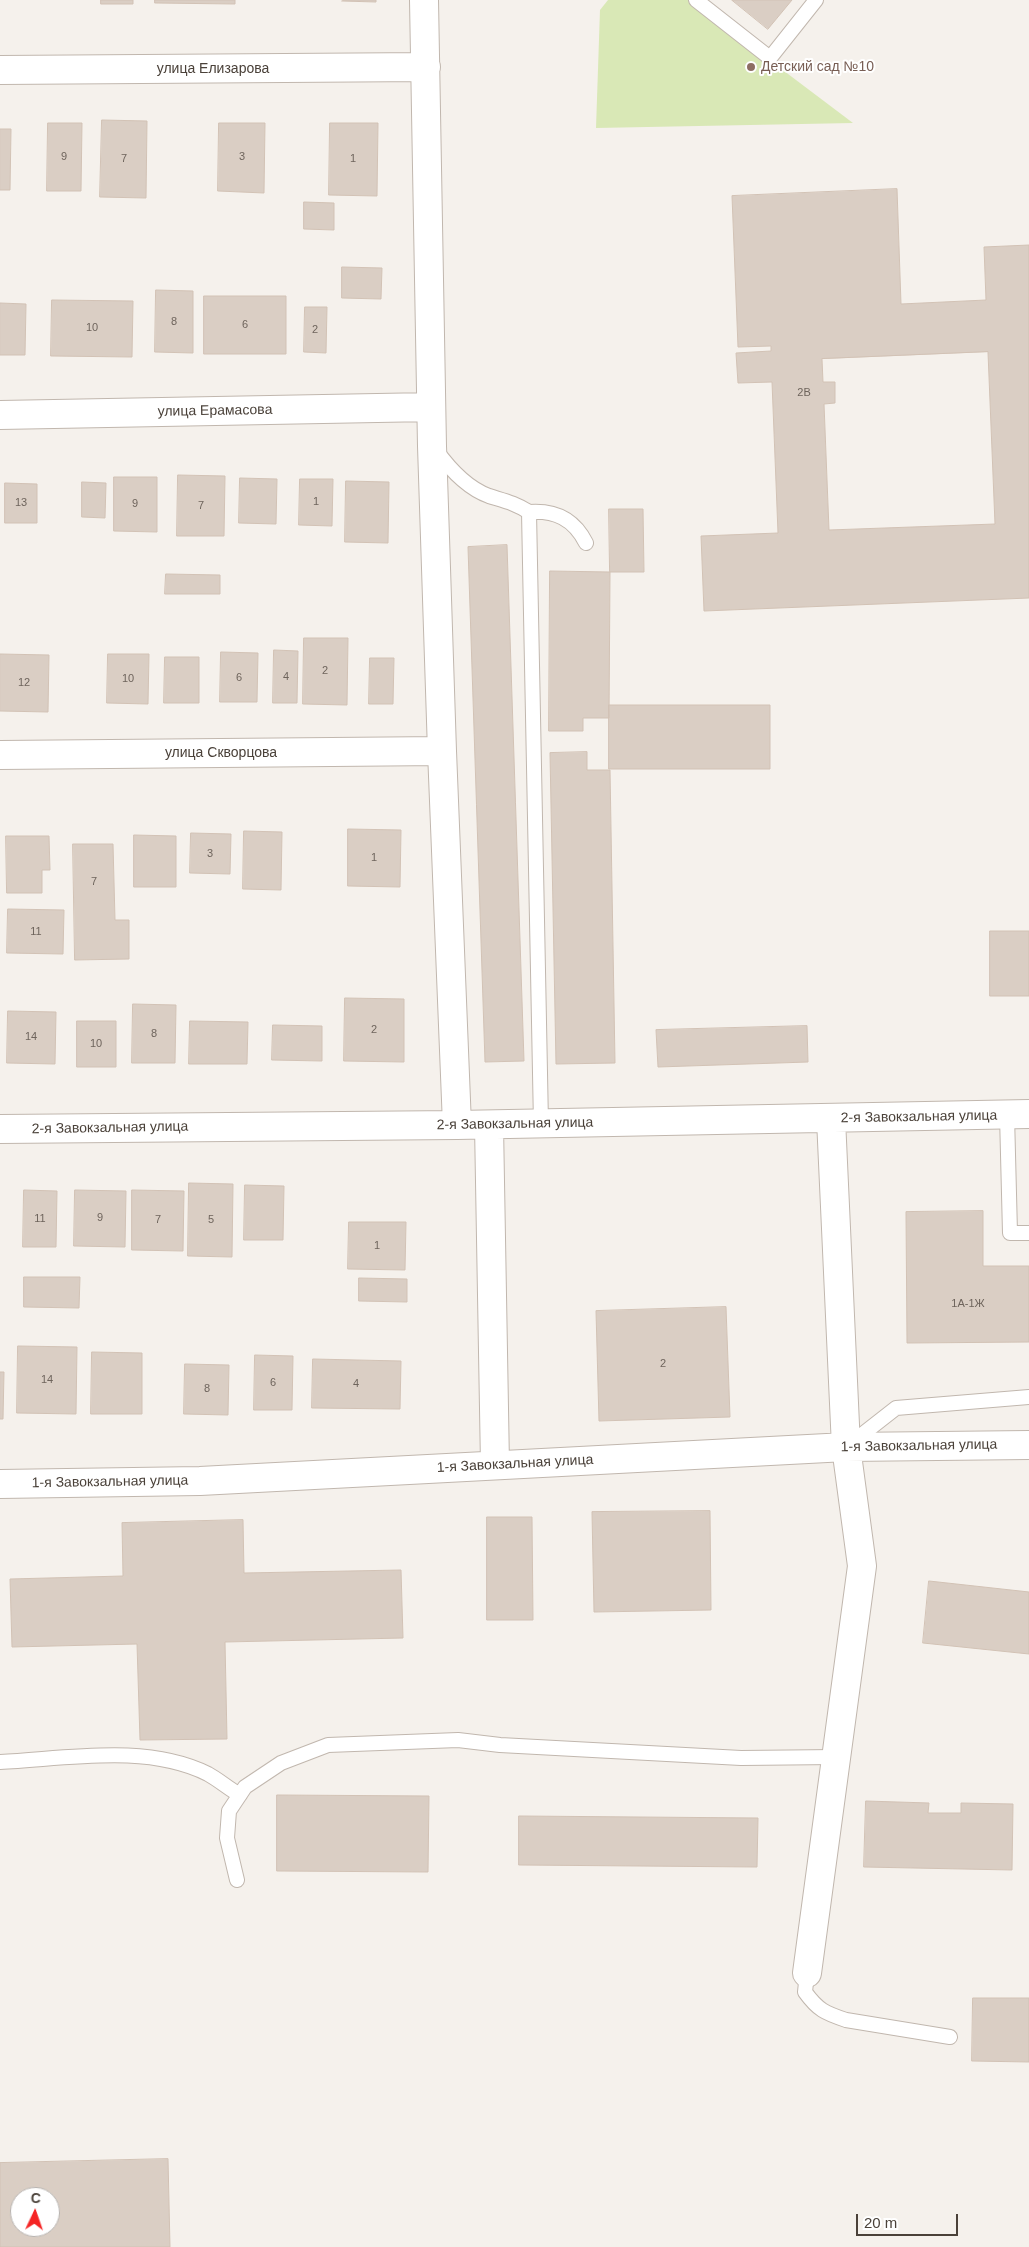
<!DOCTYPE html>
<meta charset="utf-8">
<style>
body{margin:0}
#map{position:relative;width:1029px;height:2247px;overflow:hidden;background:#f5f1ec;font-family:Helvetica,sans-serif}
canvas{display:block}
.north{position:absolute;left:10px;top:2187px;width:50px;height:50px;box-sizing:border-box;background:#fff;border:1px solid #b7b3b0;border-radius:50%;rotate:3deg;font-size:14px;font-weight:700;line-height:20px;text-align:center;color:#4a4139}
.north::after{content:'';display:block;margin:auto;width:18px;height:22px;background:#f52424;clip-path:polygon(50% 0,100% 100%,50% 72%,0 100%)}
.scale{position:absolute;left:856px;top:2214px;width:102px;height:22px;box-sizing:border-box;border:2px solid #4a4139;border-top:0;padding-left:6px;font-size:15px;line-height:18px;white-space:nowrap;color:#4a4139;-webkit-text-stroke:4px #fff;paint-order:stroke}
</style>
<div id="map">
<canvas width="1029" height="2247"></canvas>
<div class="north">С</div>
<div class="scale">20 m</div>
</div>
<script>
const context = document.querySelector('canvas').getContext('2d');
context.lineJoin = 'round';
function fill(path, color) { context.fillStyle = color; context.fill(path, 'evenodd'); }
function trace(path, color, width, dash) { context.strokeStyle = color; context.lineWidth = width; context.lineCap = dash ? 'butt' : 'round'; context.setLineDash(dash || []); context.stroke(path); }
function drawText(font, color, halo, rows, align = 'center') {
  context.font = font + ' Helvetica,sans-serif'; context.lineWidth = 4; context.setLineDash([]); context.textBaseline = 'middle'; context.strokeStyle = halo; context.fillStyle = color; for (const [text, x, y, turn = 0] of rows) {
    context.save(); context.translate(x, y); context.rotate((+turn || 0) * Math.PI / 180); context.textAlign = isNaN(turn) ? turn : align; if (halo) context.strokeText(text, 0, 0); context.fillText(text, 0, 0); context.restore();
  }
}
fill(new Path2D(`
 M 608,0 L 690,0 L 853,123 L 596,128 L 600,10 Z`), '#d9e8b6');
const building = new Path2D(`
 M 101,0 L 133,0 L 133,4 L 101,4 Z
 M 155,0 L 235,0 L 235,4 L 155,3 Z
 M 343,0 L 376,0 L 376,2 L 342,1 Z
 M 732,0 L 792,0 L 768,29 Z
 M 102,120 L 147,121 L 146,198 L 100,197 Z
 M 48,123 L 82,123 L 81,191 L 47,191 Z
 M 219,123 L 265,123 L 264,193 L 218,191 Z
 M 330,123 L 378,123 L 377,196 L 329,195 Z
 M 0,129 L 11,129 L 10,190 L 0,190 Z
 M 897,189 L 901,304 L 986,300 L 984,247 L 1029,245 L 1029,598 L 704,611 L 701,536 L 778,533 L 772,382 L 738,383 L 736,353 L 771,351 L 771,346 L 738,347 L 732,196 ZM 988,352 L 995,524 L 829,530 L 824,404 L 835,403 L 835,382 L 823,382 L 822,359 Z
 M 304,202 L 334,203 L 334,230 L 304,229 Z
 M 342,267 L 382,268 L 381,299 L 342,298 Z
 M 156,290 L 193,291 L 193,353 L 155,352 Z
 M 204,296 L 286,296 L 286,354 L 204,354 Z
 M 52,300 L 133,301 L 132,357 L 51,356 Z
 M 0,303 L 26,304 L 25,355 L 0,355 Z
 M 305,307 L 327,307 L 326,353 L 304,352 Z
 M 178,475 L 225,476 L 224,536 L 177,536 Z
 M 114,477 L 157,477 L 157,532 L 114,531 Z
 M 240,478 L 277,479 L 276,524 L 239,523 Z
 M 300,479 L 333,479 L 332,526 L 299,525 Z
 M 346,481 L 389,482 L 388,543 L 345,542 Z
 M 82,482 L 106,483 L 105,518 L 82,517 Z
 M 5,483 L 37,484 L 37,523 L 5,523 Z
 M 609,509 L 643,509 L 644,572 L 610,572 Z
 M 507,545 L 524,1061 L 485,1062 L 468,547 Z
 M 550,571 L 610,572 L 609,718 L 583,718 L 583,731 L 549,731 Z
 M 166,574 L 220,575 L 220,594 L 165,594 Z
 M 304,638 L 348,638 L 347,705 L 303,704 Z
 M 274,650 L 298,651 L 297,703 L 273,703 Z
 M 221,652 L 258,653 L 257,702 L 220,702 Z
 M 0,654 L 49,655 L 48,712 L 0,711 Z
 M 108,654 L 149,654 L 148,704 L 107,703 Z
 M 165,657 L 199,657 L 199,703 L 164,703 Z
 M 370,658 L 394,658 L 393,704 L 369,704 Z
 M 609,705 L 770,705 L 770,769 L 609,769 Z
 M 587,752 L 587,770 L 610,770 L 615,1063 L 556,1064 L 550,753 Z
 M 348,829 L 401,830 L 400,887 L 348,886 Z
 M 244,831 L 282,832 L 281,890 L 243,889 Z
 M 191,833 L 231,834 L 230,874 L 190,873 Z
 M 134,835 L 176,836 L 176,887 L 134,887 Z
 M 6,836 L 49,836 L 50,870 L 42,870 L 42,893 L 7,893 Z
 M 73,844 L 113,844 L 115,920 L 129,920 L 129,959 L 75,960 Z
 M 8,909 L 64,910 L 63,954 L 7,953 Z
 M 990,931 L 1029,931 L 1029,996 L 990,996 Z
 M 345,998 L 404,999 L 404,1062 L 344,1061 Z
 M 133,1004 L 176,1005 L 175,1063 L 132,1063 Z
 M 8,1011 L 56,1012 L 55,1064 L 7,1063 Z
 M 77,1021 L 116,1021 L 116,1067 L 77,1067 Z
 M 190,1021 L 248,1022 L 247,1064 L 189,1064 Z
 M 273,1025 L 322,1026 L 322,1061 L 272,1060 Z
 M 807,1026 L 808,1062 L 658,1067 L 656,1030 Z
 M 189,1183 L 233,1184 L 232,1257 L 188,1256 Z
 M 245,1185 L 284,1186 L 283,1240 L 244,1240 Z
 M 24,1190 L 57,1191 L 56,1247 L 23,1247 Z
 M 75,1190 L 126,1191 L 125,1247 L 74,1246 Z
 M 132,1190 L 184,1191 L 183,1251 L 132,1250 Z
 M 983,1211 L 983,1266 L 1029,1266 L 1029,1342 L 907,1343 L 906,1212 Z
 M 349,1222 L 406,1222 L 405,1270 L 348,1269 Z
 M 24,1277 L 80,1277 L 79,1308 L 24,1307 Z
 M 359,1278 L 407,1279 L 407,1302 L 359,1301 Z
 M 726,1307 L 730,1417 L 599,1421 L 596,1311 Z
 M 18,1346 L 77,1347 L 76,1414 L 17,1413 Z
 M 92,1352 L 142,1353 L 142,1414 L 91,1414 Z
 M 255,1355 L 293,1356 L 292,1410 L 254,1410 Z
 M 313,1359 L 401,1361 L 400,1409 L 312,1408 Z
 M 185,1364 L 229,1365 L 228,1415 L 184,1414 Z
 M 0,1372 L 4,1372 L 3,1419 L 0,1419 Z
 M 710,1511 L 711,1610 L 594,1612 L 592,1512 Z
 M 487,1517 L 532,1517 L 533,1620 L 487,1620 Z
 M 243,1520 L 244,1573 L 401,1570 L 403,1638 L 225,1642 L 227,1739 L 140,1740 L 137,1644 L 12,1647 L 10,1579 L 123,1576 L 122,1523 Z
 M 929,1581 L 1029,1592 L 1029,1654 L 923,1643 Z
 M 277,1795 L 429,1796 L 428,1872 L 277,1871 Z
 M 866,1801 L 929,1803 L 928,1813 L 961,1813 L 961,1803 L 1013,1804 L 1012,1870 L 864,1867 Z
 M 519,1816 L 758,1818 L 757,1867 L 519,1865 Z
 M 973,1998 L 1029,1998 L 1029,2062 L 972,2061 Z
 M 168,2159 L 170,2247 L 0,2247 L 0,2163 ZM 20,2197 L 50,2197 L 50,2227 L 20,2227 Z`);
fill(building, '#dacec4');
trace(building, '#d2c2b5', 1);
const lane = new Path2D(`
 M 696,0 L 770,58 L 816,0
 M 436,450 C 449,468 467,488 489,496 C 505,501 515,503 529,512 L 541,1124
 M 529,512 C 555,510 574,519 586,543
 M 1007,1115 L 1010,1233 L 1029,1233
 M 850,1444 L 896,1408 L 1029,1397
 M 0,1762 C 66,1759 146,1743 208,1774 C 219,1780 229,1789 240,1795
 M 237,1880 L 227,1838 L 229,1811 L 245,1787 L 281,1763 L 328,1745 L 458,1740 L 500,1745 L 741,1758 L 836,1757
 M 807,1973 L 805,1992 C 818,2010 825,2013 846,2020 L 950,2037`);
const street = new Path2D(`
 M 424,0 L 432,446 L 442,751 L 457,1125
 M 0,70 L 426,67
 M 0,415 L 431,407
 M 0,755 L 442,751
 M 489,1125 L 495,1465
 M 0,1129 L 457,1125 L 1029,1114
 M 0,1484 L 200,1481 L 846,1447 L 1029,1445
 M 807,1973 L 862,1566 L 846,1447 L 831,1119`);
trace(lane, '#c1b7ae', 16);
trace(street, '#c1b7ae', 30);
trace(lane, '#fff', 14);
trace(street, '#fff', 28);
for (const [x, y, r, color] of [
 [751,67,5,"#8d6e63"]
]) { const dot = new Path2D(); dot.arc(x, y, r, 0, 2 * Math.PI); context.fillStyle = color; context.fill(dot); trace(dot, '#fff', 2); }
drawText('11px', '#6e645c', null, [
 ["9",64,157],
 ["3",242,157],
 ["7",124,159],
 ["1",353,159],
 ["8",174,322],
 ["6",245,325],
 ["10",92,328],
 ["2",315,330],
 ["2В",804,393],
 ["1",316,502],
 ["13",21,503],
 ["9",135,504],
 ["7",201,506],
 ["2",325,671],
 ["4",286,677],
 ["6",239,678],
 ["10",128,679],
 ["12",24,683],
 ["3",210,854],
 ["1",374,858],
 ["7",94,882],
 ["11",36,932],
 ["2",374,1030],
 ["8",154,1034],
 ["14",31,1037],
 ["10",96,1044],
 ["9",100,1218],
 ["11",40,1219],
 ["7",158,1220],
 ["5",211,1220],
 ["1",377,1246],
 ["1А-1Ж",968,1304],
 ["2",663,1364],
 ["14",47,1380],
 ["6",273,1383],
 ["4",356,1384],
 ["8",207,1389]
]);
drawText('14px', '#785e54', '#fff', [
 ["Детский сад №10",761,67]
], 'left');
drawText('14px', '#4a4139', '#fff', [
 ["улица Елизарова",213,69],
 ["улица Ерамасова",215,411,-1],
 ["улица Скворцова",221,753],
 ["2-я Завокзальная улица",919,1117,-1],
 ["2-я Завокзальная улица",515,1124,-1],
 ["2-я Завокзальная улица",110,1128,-1],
 ["1-я Завокзальная улица",919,1446,-1],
 ["1-я Завокзальная улица",515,1464,-3],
 ["1-я Завокзальная улица",110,1482,-1]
]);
</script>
